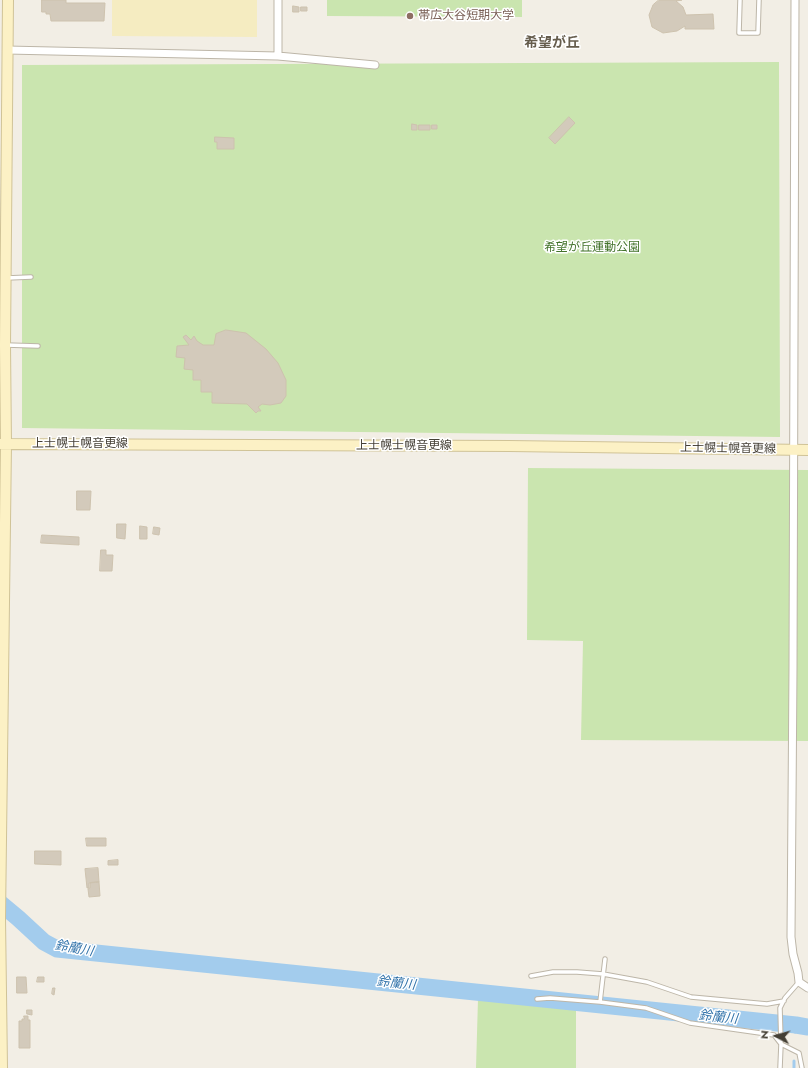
<!DOCTYPE html>
<meta charset="utf-8">
<style>
body{margin:0}
#map{position:relative;width:808px;height:1068px;overflow:hidden;background:#f2eee5;font-family:Jost,sans-serif}
canvas{display:block}
.north{position:absolute;left:756px;top:1016px;width:40px;height:40px;-webkit-text-stroke:3px #fff;paint-order:stroke;rotate:276deg;font-size:11px;font-weight:700;line-height:16px;text-align:center;color:#443f35}
.north::after{content:'';display:block;margin:auto;width:14px;height:18px;background:#443f35;clip-path:polygon(50% 0,100% 100%,50% 72%,0 100%)}
</style>
<div id="map">
<canvas width="808" height="1068"></canvas>
<div class="north">N</div>
</div>
<script>
const context = document.querySelector('canvas').getContext('2d');
context.lineJoin = 'round';
function fill(path, color) { context.fillStyle = color; context.fill(path, 'evenodd'); }
function trace(path, color, width, dash) { context.strokeStyle = color; context.lineWidth = width; context.lineCap = dash ? 'butt' : 'round'; context.setLineDash(dash || []); context.stroke(path); }
function drawText(font, color, halo, rows, align = 'center') {
  context.font = font + ' Jost,"Noto Sans JP",sans-serif'; context.lineWidth = 3; context.setLineDash([]); context.textBaseline = 'middle'; context.strokeStyle = halo; context.fillStyle = color; for (const [text, x, y, turn = 0] of rows) {
    context.save(); context.translate(x, y); context.rotate((+turn || 0) * Math.PI / 180); context.textAlign = isNaN(turn) ? turn : align; if (halo) context.strokeText(text, 0, 0); context.fillText(text, 0, 0); context.restore();
  }
}
fill(new Path2D(`
 M 327,0 L 522,0 L 522,17 L 327,16 Z
 M 779,62 L 780,437 L 22,428 L 22,65 Z
 M 528,468 L 808,470 L 808,741 L 581,740 L 583,641 L 527,640 Z
 M 478,999 L 576,1003 L 576,1068 L 476,1068 Z`), '#cae5af');
fill(new Path2D(`
 M 112,0 L 257,0 L 257,37 L 112,36 Z`), '#f5ecc1');
trace(new Path2D(`
 M 795,1032 L 796,1025
 M 794,1068 L 794,1061`), '#a3cced', 3);
trace(new Path2D(`
 M 0,903 L 18,918 L 44,942 L 57,949 L 796,1025 L 808,1027`), '#a3cced', 17);
const building = new Path2D(`
 M 42,0 L 66,0 L 66,3 L 105,3 L 104,21 L 51,21 L 50,14 L 46,14 L 46,12 L 42,12 Z
 M 659,0 L 682,0 L 676,1 L 683,7 L 686,15 L 713,14 L 714,29 L 685,29 L 685,26 L 677,31 L 663,33 L 652,27 L 649,15 L 653,5 Z
 M 293,6 L 299,7 L 299,12 L 293,12 Z
 M 301,7 L 307,7 L 307,11 L 301,11 Z
 M 569,117 L 575,123 L 555,144 L 549,138 Z
 M 412,124 L 417,125 L 417,130 L 412,130 Z
 M 419,125 L 430,125 L 430,130 L 419,130 Z
 M 432,125 L 437,125 L 437,129 L 432,129 Z
 M 215,137 L 234,138 L 234,149 L 217,149 L 217,142 L 215,142 Z
 M 226,330 L 246,333 L 266,349 L 278,363 L 286,380 L 286,396 L 281,403 L 270,405 L 262,404 L 258,407 L 261,411 L 258,411 L 256,413 L 247,404 L 212,403 L 212,392 L 201,392 L 201,380 L 193,380 L 193,370 L 184,369 L 185,358 L 176,357 L 177,346 L 189,345 L 183,337 L 186,335 L 191,340 L 194,336 L 197,341 L 203,345 L 214,345 L 216,334 Z
 M 77,491 L 91,491 L 90,510 L 77,510 Z
 M 117,524 L 126,524 L 125,539 L 117,538 Z
 M 140,526 L 147,527 L 147,539 L 140,539 Z
 M 154,527 L 160,528 L 159,535 L 153,534 Z
 M 42,535 L 79,537 L 79,545 L 41,543 Z
 M 101,550 L 106,550 L 106,555 L 113,555 L 112,571 L 100,571 Z
 M 86,838 L 106,838 L 106,846 L 87,846 Z
 M 35,851 L 61,851 L 61,865 L 35,864 Z
 M 118,860 L 118,865 L 108,865 L 108,861 Z
 M 98,868 L 99,882 L 89,883 L 89,888 L 87,888 L 85,869 Z
 M 99,882 L 100,896 L 89,897 L 88,889 L 90,888 L 90,883 Z
 M 17,977 L 26,977 L 27,993 L 17,993 Z
 M 38,977 L 44,977 L 44,982 L 37,982 Z
 M 53,988 L 55,988 L 54,995 L 52,994 Z
 M 27,1010 L 32,1010 L 32,1015 L 27,1014 Z
 M 24,1016 L 28,1016 L 28,1020 L 30,1020 L 30,1048 L 19,1048 L 19,1021 L 22,1021 L 22,1019 L 24,1019 Z`);
fill(building, '#d3cabb');
trace(building, '#cdc2ae', 1);
const lane = new Path2D(`
 M 740,0 L 739,33 L 758,33 L 759,0
 M 7,278 L 31,277
 M 6,345 L 38,346
 M 531,976 L 553,972 L 577,972 L 603,974 L 647,982 L 691,997 L 767,1004 L 784,1001
 M 799,982 L 785,998 L 780,1008 L 781,1044 L 799,1053 L 802,1068
 M 537,999 L 550,998 L 600,1002 L 646,1008 L 690,1023 L 774,1035 L 781,1044 L 780,1068
 M 600,1002 L 605,959`);
const street = new Path2D(`
 M 795,0 L 793,668 L 791,937 L 793,954 L 798,973 L 799,982 L 808,988
 M 7,50 L 278,56 L 375,65
 M 278,56 L 278,0`);
const secondary = new Path2D(`
 M 0,444 L 509,446 L 808,450
 M 2,1068 L 0,918 L 6,444 L 5,345 L 8,0`);
trace(lane, '#bdb6a8', 5.5);
trace(street, '#bdb6a8', 9);
trace(secondary, '#d0c397', 12);
trace(lane, '#fff', 3.5);
trace(street, '#fff', 7);
trace(secondary, '#fcf1c5', 10);
for (const [x, y, r, color] of [
 [410,16,4,"#8d6e63"]
]) { const dot = new Path2D(); dot.arc(x, y, r, 0, 2 * Math.PI); context.fillStyle = color; context.fill(dot); trace(dot, '#fff', 1.5); }
drawText('12px', '#785e54', '#fff', [
 ["帯広大谷短期大学",418,16]
], 'left');
drawText('12px', '#43732b', '#fff', [
 ["希望が丘運動公園",592,248]
]);
drawText('12px', '#443f35', '#fff', [
 ["上士幌士幌音更線",80,444],
 ["上士幌士幌音更線",404,446],
 ["上士幌士幌音更線",728,449,1]
]);
drawText('italic 13px', '#3374ab', '#fff', [
 ["鈴蘭川",74,949,10],
 ["鈴蘭川",396,984,6],
 ["鈴蘭川",718,1018,6]
]);
drawText('bold 14px', '#665d4d', '#fff', [
 ["希望が丘",552,44]
]);
</script>
